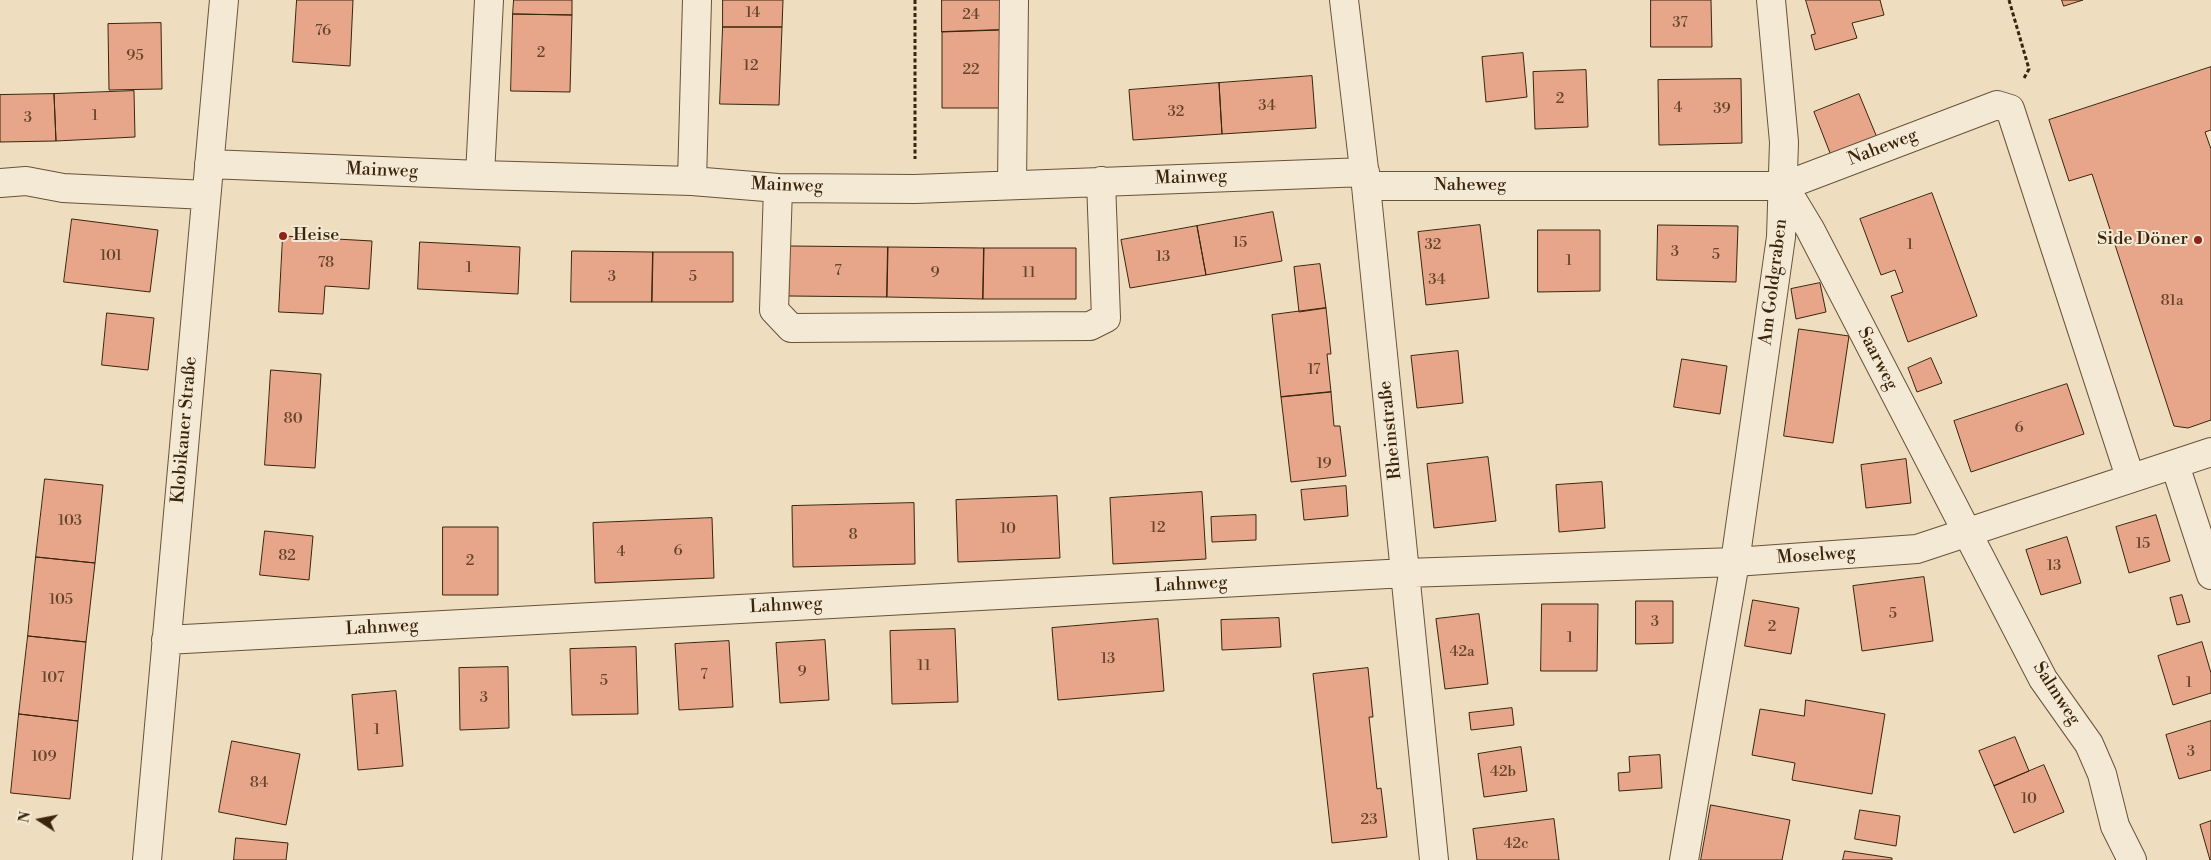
<!DOCTYPE html>
<meta charset="utf-8">
<style>
body{margin:0}
#map{position:relative;width:2211px;height:860px;overflow:hidden;background:#eeddbf;font-family:"Libre Bodoni",serif}
canvas{display:block}
.north{position:absolute;left:15px;top:795px;width:50px;height:50px;-webkit-text-stroke:4px #f4e9d5;paint-order:stroke;rotate:281deg;font-size:14px;font-weight:700;line-height:20px;text-align:center;color:#3a250b}
.north::after{content:'';display:block;margin:auto;width:18px;height:22px;background:#3a250b;clip-path:polygon(50% 0,100% 100%,50% 72%,0 100%)}
</style>
<div id="map">
<canvas width="2211" height="860"></canvas>
<div class="north">N</div>
</div>
<script>
const context = document.querySelector('canvas').getContext('2d');
context.lineJoin = 'round';
function fill(path, color) { context.fillStyle = color; context.fill(path, 'evenodd'); }
function trace(path, color, width, dash) { context.strokeStyle = color; context.lineWidth = width; context.lineCap = dash ? 'butt' : 'round'; context.setLineDash(dash || []); context.stroke(path); }
function drawText(font, color, halo, rows, align = 'center') {
  context.font = font + ' "Libre Bodoni",serif'; context.lineWidth = 4; context.setLineDash([]); context.textBaseline = 'middle'; context.strokeStyle = halo; context.fillStyle = color; for (const [text, x, y, turn = 0] of rows) {
    context.save(); context.translate(x, y); context.rotate((+turn || 0) * Math.PI / 180); context.textAlign = isNaN(turn) ? turn : align; if (halo) context.strokeText(text, 0, 0); context.fillText(text, 0, 0); context.restore();
  }
}
const building = new Path2D(`
 M 297,0 L 353,0 L 350,66 L 293,62 Z
 M 514,0 L 572,0 L 572,15 L 513,14 Z
 M 723,0 L 783,0 L 782,27 L 723,27 Z
 M 942,0 L 1001,0 L 1001,30 L 942,32 Z
 M 1651,0 L 1711,0 L 1712,47 L 1651,47 Z
 M 1806,0 L 1880,0 L 1884,15 L 1852,23 L 1857,38 L 1815,50 L 1811,35 L 1815,34 Z
 M 2062,0 L 2083,0 L 2064,6 Z
 M 513,14 L 572,15 L 570,92 L 511,91 Z
 M 161,23 L 162,89 L 109,90 L 108,24 Z
 M 723,27 L 782,27 L 779,105 L 720,104 Z
 M 1001,30 L 1001,108 L 942,108 L 942,32 Z
 M 1523,53 L 1527,97 L 1486,102 L 1482,57 Z
 M 2211,67 L 2211,130 L 2205,132 L 2211,149 L 2211,420 L 2188,428 L 2174,426 L 2092,174 L 2069,181 L 2049,120 Z
 M 1586,70 L 1588,127 L 1535,129 L 1533,72 Z
 M 1312,76 L 1316,128 L 1222,134 L 1219,83 Z
 M 1741,79 L 1742,143 L 1659,145 L 1658,80 Z
 M 1219,83 L 1222,134 L 1133,140 L 1129,90 Z
 M 134,91 L 135,137 L 56,141 L 54,94 Z
 M 54,94 L 56,141 L 0,142 L 0,95 Z
 M 1859,94 L 1878,140 L 1832,158 L 1814,112 Z
 M 1932,193 L 1977,316 L 1908,342 L 1891,296 L 1903,292 L 1895,270 L 1881,275 L 1860,219 Z
 M 1273,212 L 1282,261 L 1206,275 L 1197,226 Z
 M 72,219 L 158,230 L 150,292 L 64,282 Z
 M 1480,225 L 1489,298 L 1426,305 L 1418,232 Z
 M 1658,225 L 1738,226 L 1736,282 L 1657,280 Z
 M 1197,226 L 1206,275 L 1130,288 L 1121,240 Z
 M 1538,230 L 1600,230 L 1600,291 L 1538,292 Z
 M 283,236 L 372,241 L 369,289 L 325,286 L 323,314 L 279,312 Z
 M 420,242 L 520,247 L 518,294 L 418,289 Z
 M 790,246 L 888,247 L 887,297 L 789,296 Z
 M 888,247 L 984,248 L 983,299 L 887,297 Z
 M 984,248 L 1076,248 L 1076,299 L 983,299 Z
 M 572,251 L 653,252 L 652,302 L 571,302 Z
 M 653,252 L 733,252 L 733,302 L 652,302 Z
 M 1320,264 L 1326,308 L 1299,312 L 1294,267 Z
 M 1820,283 L 1826,312 L 1796,319 L 1791,289 Z
 M 1326,308 L 1331,354 L 1327,354 L 1331,392 L 1281,397 L 1272,315 Z
 M 107,313 L 154,318 L 148,370 L 102,365 Z
 M 1799,329 L 1849,336 L 1833,443 L 1784,436 Z
 M 1458,351 L 1463,403 L 1417,408 L 1411,356 Z
 M 1931,358 L 1942,383 L 1917,392 L 1908,368 Z
 M 1682,359 L 1727,366 L 1720,414 L 1674,407 Z
 M 271,370 L 321,374 L 315,468 L 265,465 Z
 M 2067,384 L 2084,434 L 1971,472 L 1954,421 Z
 M 1331,392 L 1334,426 L 1340,426 L 1346,476 L 1291,482 L 1281,397 Z
 M 1488,457 L 1496,521 L 1434,528 L 1427,464 Z
 M 1906,459 L 1911,503 L 1866,508 L 1861,465 Z
 M 45,479 L 103,485 L 95,563 L 36,557 Z
 M 1602,482 L 1605,528 L 1559,532 L 1556,485 Z
 M 1346,486 L 1348,516 L 1304,520 L 1301,490 Z
 M 1202,492 L 1206,559 L 1113,564 L 1110,498 Z
 M 1057,496 L 1060,558 L 958,562 L 956,500 Z
 M 914,503 L 915,564 L 793,567 L 792,506 Z
 M 1256,515 L 1256,540 L 1212,542 L 1211,517 Z
 M 2156,515 L 2170,561 L 2129,573 L 2116,527 Z
 M 712,518 L 714,578 L 595,583 L 593,523 Z
 M 443,527 L 498,527 L 498,595 L 443,595 Z
 M 265,531 L 313,536 L 309,580 L 260,575 Z
 M 2067,537 L 2081,583 L 2041,595 L 2026,550 Z
 M 36,557 L 95,563 L 86,642 L 28,636 Z
 M 1924,577 L 1933,641 L 1862,651 L 1853,586 Z
 M 2182,595 L 2190,622 L 2177,625 L 2170,598 Z
 M 1753,600 L 1799,608 L 1791,654 L 1745,646 Z
 M 1636,601 L 1673,601 L 1673,643 L 1636,644 Z
 M 1542,604 L 1598,604 L 1597,671 L 1541,671 Z
 M 1479,614 L 1488,684 L 1445,689 L 1436,619 Z
 M 1279,618 L 1281,647 L 1222,650 L 1221,620 Z
 M 1158,619 L 1164,691 L 1058,700 L 1052,628 Z
 M 955,629 L 958,702 L 892,704 L 890,631 Z
 M 28,636 L 86,642 L 78,721 L 19,714 Z
 M 825,640 L 829,700 L 780,703 L 776,643 Z
 M 729,641 L 733,707 L 679,710 L 675,644 Z
 M 2202,642 L 2211,673 L 2211,693 L 2173,705 L 2158,656 Z
 M 636,647 L 638,714 L 572,715 L 570,649 Z
 M 508,667 L 509,728 L 460,730 L 459,668 Z
 M 1368,668 L 1373,717 L 1369,717 L 1377,789 L 1381,788 L 1387,837 L 1332,843 L 1313,674 Z
 M 396,691 L 403,766 L 358,770 L 352,695 Z
 M 1806,700 L 1885,714 L 1872,794 L 1792,780 L 1795,763 L 1752,755 L 1760,709 L 1804,716 Z
 M 1512,708 L 1514,725 L 1471,730 L 1469,713 Z
 M 19,714 L 78,721 L 70,799 L 11,793 Z
 M 2211,721 L 2211,770 L 2179,779 L 2166,735 Z
 M 2015,737 L 2029,771 L 1994,786 L 1979,751 Z
 M 232,741 L 300,754 L 286,825 L 219,812 Z
 M 1521,747 L 1527,791 L 1484,797 L 1478,754 Z
 M 1660,755 L 1662,788 L 1619,791 L 1618,773 L 1630,772 L 1629,757 Z
 M 2044,765 L 2064,812 L 2014,833 L 1994,786 Z
 M 1711,805 L 1790,820 L 1782,860 L 1701,860 Z
 M 1860,810 L 1900,816 L 1896,846 L 1855,839 Z
 M 1554,819 L 1559,860 L 1477,860 L 1473,829 Z
 M 2211,821 L 2211,860 L 2210,860 L 2200,825 Z
 M 236,838 L 288,843 L 286,860 L 234,860 Z
 M 1845,851 L 1892,858 L 1892,860 L 1843,860 Z`);
fill(building, '#e7a689');
trace(building, '#3a250b', 1);
const minor = new Path2D(`
 M 1344,0 L 1366,186 L 1434,860
 M 209,164 L 480,175 L 692,181 L 778,188 L 915,189 L 1365,172
 M 480,175 L 489,0
 M 692,181 L 697,0
 M 0,183 L 26,181 L 63,188 L 206,195
 M 1012,185 L 1014,0
 M 1366,186 L 1784,186 L 1997,105 L 2010,109 L 2130,477
 M 1784,186 L 1810,229 L 2043,679 L 2089,744 L 2102,774 L 2115,826 L 2132,860
 M 778,188 L 774,310 L 791,328 L 1090,326 L 1106,318 L 1101,181
 M 2175,465 L 2211,575
 M 166,640 L 1406,573 L 1735,562 L 1917,549 L 2211,452
 M 147,860 L 224,0
 M 1684,860 L 1735,562 L 1781,237 L 1784,142 L 1771,0`);
trace(minor, '#675338', 30);
trace(new Path2D(`
 M 915,0 L 915,159
 M 2009,0 L 2029,69 L 2023,80`), '#3a250b', 3, [4, 2.5]);
trace(minor, '#f4e9d5', 28);
for (const [x, y, r, color] of [
 [283,236,5,"#8f2418"],
 [2198,240,5,"#8f2418"]
]) { const dot = new Path2D(); dot.arc(x, y, r, 0, 2 * Math.PI); context.fillStyle = color; context.fill(dot); trace(dot, '#f4e9d5', 2); }
drawText('15px', '#65452a', null, [
 ["14",753,13],
 ["24",971,15],
 ["37",1680,23],
 ["76",323,31],
 ["2",541,53],
 ["95",135,56],
 ["12",751,66],
 ["22",971,70],
 ["2",1560,99],
 ["34",1267,106],
 ["4",1678,108],
 ["39",1722,109],
 ["32",1176,112],
 ["1",95,116],
 ["3",28,118],
 ["15",1240,243],
 ["32",1433,245],
 ["1",1910,245],
 ["3",1675,252],
 ["5",1716,255],
 ["101",111,256],
 ["13",1163,257],
 ["1",1569,261],
 ["78",326,263],
 ["1",469,268],
 ["7",838,271],
 ["9",935,273],
 ["11",1029,273],
 ["3",612,277],
 ["5",693,277],
 ["34",1437,280],
 ["81a",2172,301],
 ["17",1314,370],
 ["80",293,419],
 ["6",2019,428],
 ["19",1324,464],
 ["103",70,521],
 ["12",1158,528],
 ["10",1008,529],
 ["8",853,535],
 ["15",2143,544],
 ["6",678,551],
 ["4",621,552],
 ["82",287,556],
 ["2",470,561],
 ["13",2054,566],
 ["105",61,600],
 ["5",1893,614],
 ["3",1655,622],
 ["2",1772,627],
 ["1",1570,638],
 ["42a",1462,652],
 ["13",1108,659],
 ["11",924,666],
 ["9",802,672],
 ["7",704,675],
 ["107",53,678],
 ["5",604,681],
 ["1",2189,683],
 ["3",484,698],
 ["1",377,730],
 ["3",2191,752],
 ["109",44,757],
 ["42b",1503,772],
 ["84",259,783],
 ["10",2029,799],
 ["23",1369,820],
 ["42c",1516,844]
]);
drawText('18px', '#3a250b', '#f4e9d5', [
 ["Naheweg",1883,148,-21],
 ["Mainweg",382,171,2],
 ["Mainweg",1191,178,-2],
 ["Mainweg",787,186,2],
 ["Naheweg",1470,186],
 ["Am Goldgraben",1774,282,-83],
 ["Saarweg",1877,359,63],
 ["Klobikauer Straße",185,430,-85],
 ["Rheinstraße",1391,430,-96],
 ["Moselweg",1816,556,-4],
 ["Lahnweg",1191,585,-3],
 ["Lahnweg",786,606,-3],
 ["Lahnweg",382,628,-3],
 ["Salmweg",2056,694,57]
]);
drawText('18px', '#3a250b', '#f4e9d5', [
 ["Heise",293,236],
 ["Side Döner",2188,240,"right"]
], 'left');
</script>
